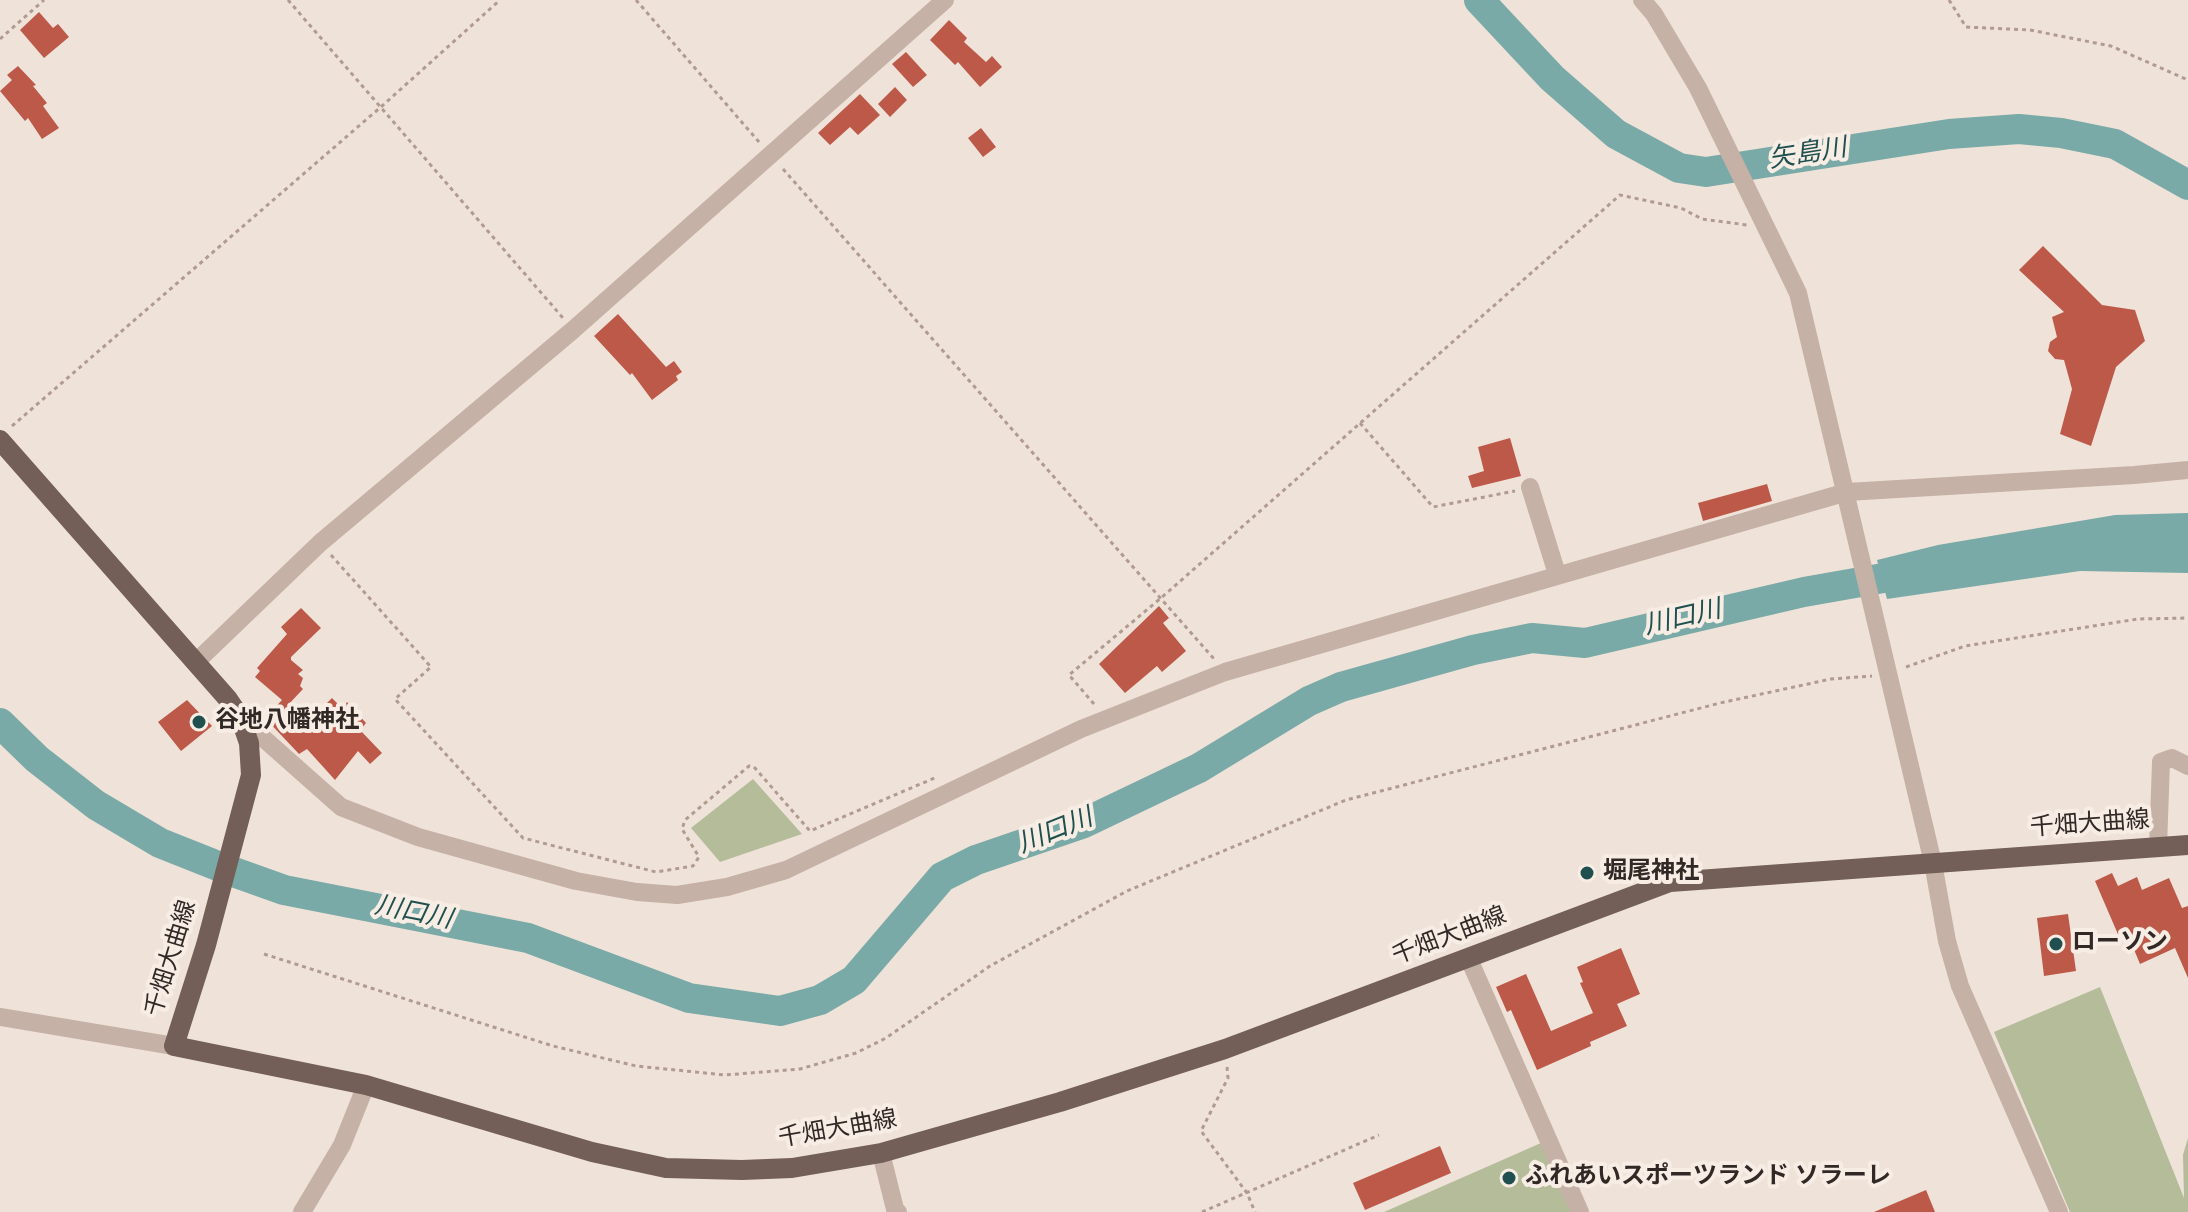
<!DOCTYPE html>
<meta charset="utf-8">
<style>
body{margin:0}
canvas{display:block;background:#efe2d9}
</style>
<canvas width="2188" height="1212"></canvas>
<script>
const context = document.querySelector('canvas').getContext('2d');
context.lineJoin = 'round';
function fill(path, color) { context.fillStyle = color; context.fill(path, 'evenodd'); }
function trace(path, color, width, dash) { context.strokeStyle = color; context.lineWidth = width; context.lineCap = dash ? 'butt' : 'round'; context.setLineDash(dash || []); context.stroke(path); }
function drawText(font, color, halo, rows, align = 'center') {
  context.font = font + ' Overpass,"Noto Sans JP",sans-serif'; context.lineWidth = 8; context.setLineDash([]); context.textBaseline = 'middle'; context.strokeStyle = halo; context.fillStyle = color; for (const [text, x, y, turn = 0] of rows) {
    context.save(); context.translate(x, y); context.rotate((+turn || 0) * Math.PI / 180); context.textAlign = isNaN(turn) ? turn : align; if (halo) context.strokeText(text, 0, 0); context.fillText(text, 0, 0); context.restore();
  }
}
fill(new Path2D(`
 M 753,779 L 802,834 L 720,862 L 691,828 Z
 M 2100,987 L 2184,1198 L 2183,1155 L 2188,1138 L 2188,1212 L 2070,1212 L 1994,1032 Z
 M 1541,1143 L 1571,1212 L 1384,1212 Z`), '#b4bc9a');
fill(new Path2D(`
 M 2188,513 L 2188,573 L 2080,571 L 1887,599 L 1877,560 L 1938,545 L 2115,515 Z`), '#7aaaa7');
trace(new Path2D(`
 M 1479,0 L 1552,78 L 1616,134 L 1679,168 L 1706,172 L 1949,134 L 2019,129 L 2061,133 L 2115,144 L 2188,185
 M 0,723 L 37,759 L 96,805 L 160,843 L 228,870 L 284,890 L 528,938 L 689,998 L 780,1011 L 820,1000 L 854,980 L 942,877 L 976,860 L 1084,823 L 1199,768 L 1309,701 L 1341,687 L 1473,650 L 1532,638 L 1585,643 L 1804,592 L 1923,571`), '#7aaaa7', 30);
fill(new Path2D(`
 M 39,12 L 53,28 L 58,24 L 69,37 L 44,58 L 20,30 Z
 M 949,20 L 967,38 L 964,42 L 986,62 L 992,56 L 1002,67 L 980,87 L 958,62 L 955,65 L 930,40 Z
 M 906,52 L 927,75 L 913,87 L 892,64 Z
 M 18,66 L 36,85 L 33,86 L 47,103 L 43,106 L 59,128 L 42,139 L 28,118 L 25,121 L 0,91 L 12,80 L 7,75 Z
 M 895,87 L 907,100 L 890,117 L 878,104 Z
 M 860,94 L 880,115 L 858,135 L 850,127 L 830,145 L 818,133 Z
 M 981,128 L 996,147 L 983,157 L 968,138 Z
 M 2043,246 L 2102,305 L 2135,310 L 2145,341 L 2116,367 L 2091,446 L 2060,434 L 2072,389 L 2064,360 L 2055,359 L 2048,351 L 2050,342 L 2057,337 L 2052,317 L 2064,312 L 2019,270 Z
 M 618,314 L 666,367 L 674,361 L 682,372 L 676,376 L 678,380 L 652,400 L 632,373 L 630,375 L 594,336 Z
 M 1510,438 L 1521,476 L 1472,488 L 1468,476 L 1484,471 L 1478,447 Z
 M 1767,484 L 1772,501 L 1703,521 L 1698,503 Z
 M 1159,606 L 1169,618 L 1163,623 L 1186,651 L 1162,672 L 1157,666 L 1125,693 L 1099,664 Z
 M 301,608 L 321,628 L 291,657 L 291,660 L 303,670 L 298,674 L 303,678 L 300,686 L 303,689 L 288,705 L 307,723 L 332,698 L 343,709 L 347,702 L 366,723 L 360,730 L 382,753 L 370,764 L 358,751 L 335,780 L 307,749 L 299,754 L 265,718 L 282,700 L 255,677 L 260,671 L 257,668 L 287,634 L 281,627 Z
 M 187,700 L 212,726 L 181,751 L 158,722 Z
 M 2112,873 L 2118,886 L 2137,877 L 2142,890 L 2169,878 L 2182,908 L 2188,906 L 2188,978 L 2175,948 L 2140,964 L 2128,935 L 2120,939 L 2095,881 Z
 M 2068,914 L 2076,971 L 2044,976 L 2037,918 Z
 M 1621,948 L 1640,994 L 1617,1004 L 1627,1026 L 1590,1042 L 1591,1046 L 1537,1070 L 1511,1010 L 1507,1012 L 1496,987 L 1526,974 L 1551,1031 L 1593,1013 L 1580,983 L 1583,982 L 1577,967 Z
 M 1440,1146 L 1451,1173 L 1365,1210 L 1353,1183 Z
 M 1926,1190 L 1935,1212 L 1874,1212 Z`), '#bd5949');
trace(new Path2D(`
 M 288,0 L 563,318
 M 636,0 L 759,142
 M 1949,0 L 1966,27 L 2030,30 L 2111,46 L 2188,80
 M 0,39 L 44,0
 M 783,169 L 1214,659
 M 1360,423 L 1433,507 L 1515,491
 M 12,426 L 382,106 L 500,0
 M 331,555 L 431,667 L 395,699 L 523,838 L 656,872 L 693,866 L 699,857 L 682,829 L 685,820 L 749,766 L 754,767 L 810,831 L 937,777
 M 1906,667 L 1965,646 L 2138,619 L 2188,618
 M 1094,704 L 1069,675 L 1161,598 L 1620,195 L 1681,208 L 1702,219 L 1747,225
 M 264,954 L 553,1046 L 636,1066 L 725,1075 L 800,1069 L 856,1053 L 886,1038 L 990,966 L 1127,891 L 1346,800 L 1720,703 L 1831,679 L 1872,676
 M 1227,1067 L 1228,1078 L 1201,1131 L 1247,1193 L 1255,1212
 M 1202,1212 L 1379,1135`), '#b19b90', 3, [4, 4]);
trace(new Path2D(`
 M 1642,0 L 1654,14 L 1698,88 L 1798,293 L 1933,863 L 1947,941 L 1960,986 L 2059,1212
 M 1530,487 L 1557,574
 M 196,662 L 320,543 L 573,330 L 945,0
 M 246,734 L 262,737 L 341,807 L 418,837 L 576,881 L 637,892 L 677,895 L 727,887 L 786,870 L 1081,729 L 1225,672 L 1847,492 L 2134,475 L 2188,470
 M 2158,848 L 2161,762 L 2172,758 L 2188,766
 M 1469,959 L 1580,1212
 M 0,1017 L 174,1046
 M 881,1153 L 895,1209 L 898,1212
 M 302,1212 L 342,1145 L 366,1085`), '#c6b1a6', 18);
trace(new Path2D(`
 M 0,440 L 227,698 L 240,717 L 249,743 L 251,775 L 206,945 L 174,1046 L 366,1085 L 592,1152 L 666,1168 L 742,1170 L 792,1168 L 881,1153 L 1060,1102 L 1225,1049 L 1670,882 L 2188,845`), '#735f58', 20);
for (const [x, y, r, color] of [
 [199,722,8,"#1f504f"],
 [1587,873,8,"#1f504f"],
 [2056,944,8,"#1f504f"],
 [1509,1178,8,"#1f504f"]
]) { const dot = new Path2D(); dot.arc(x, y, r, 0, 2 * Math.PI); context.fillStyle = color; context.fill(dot); trace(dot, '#f7ede4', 3); }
drawText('bold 24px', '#322926', '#f7ede4', [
 ["谷地八幡神社",215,722],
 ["堀尾神社",1603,873],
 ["ローソン",2072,944],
 ["ふれあいスポーツランド ソラーレ",1525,1178]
], 'left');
drawText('24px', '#322926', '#f7ede4', [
 ["千畑大曲線",2090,826,-4],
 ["千畑大曲線",1450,938,-21],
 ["千畑大曲線",173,959,-73],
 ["千畑大曲線",838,1131,-10]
]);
drawText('italic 26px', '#1f504f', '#f7ede4', [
 ["矢島川",1808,156,-9],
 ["川口川",1683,620,-13],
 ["川口川",1056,833,-22],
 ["川口川",413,915,11]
]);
</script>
